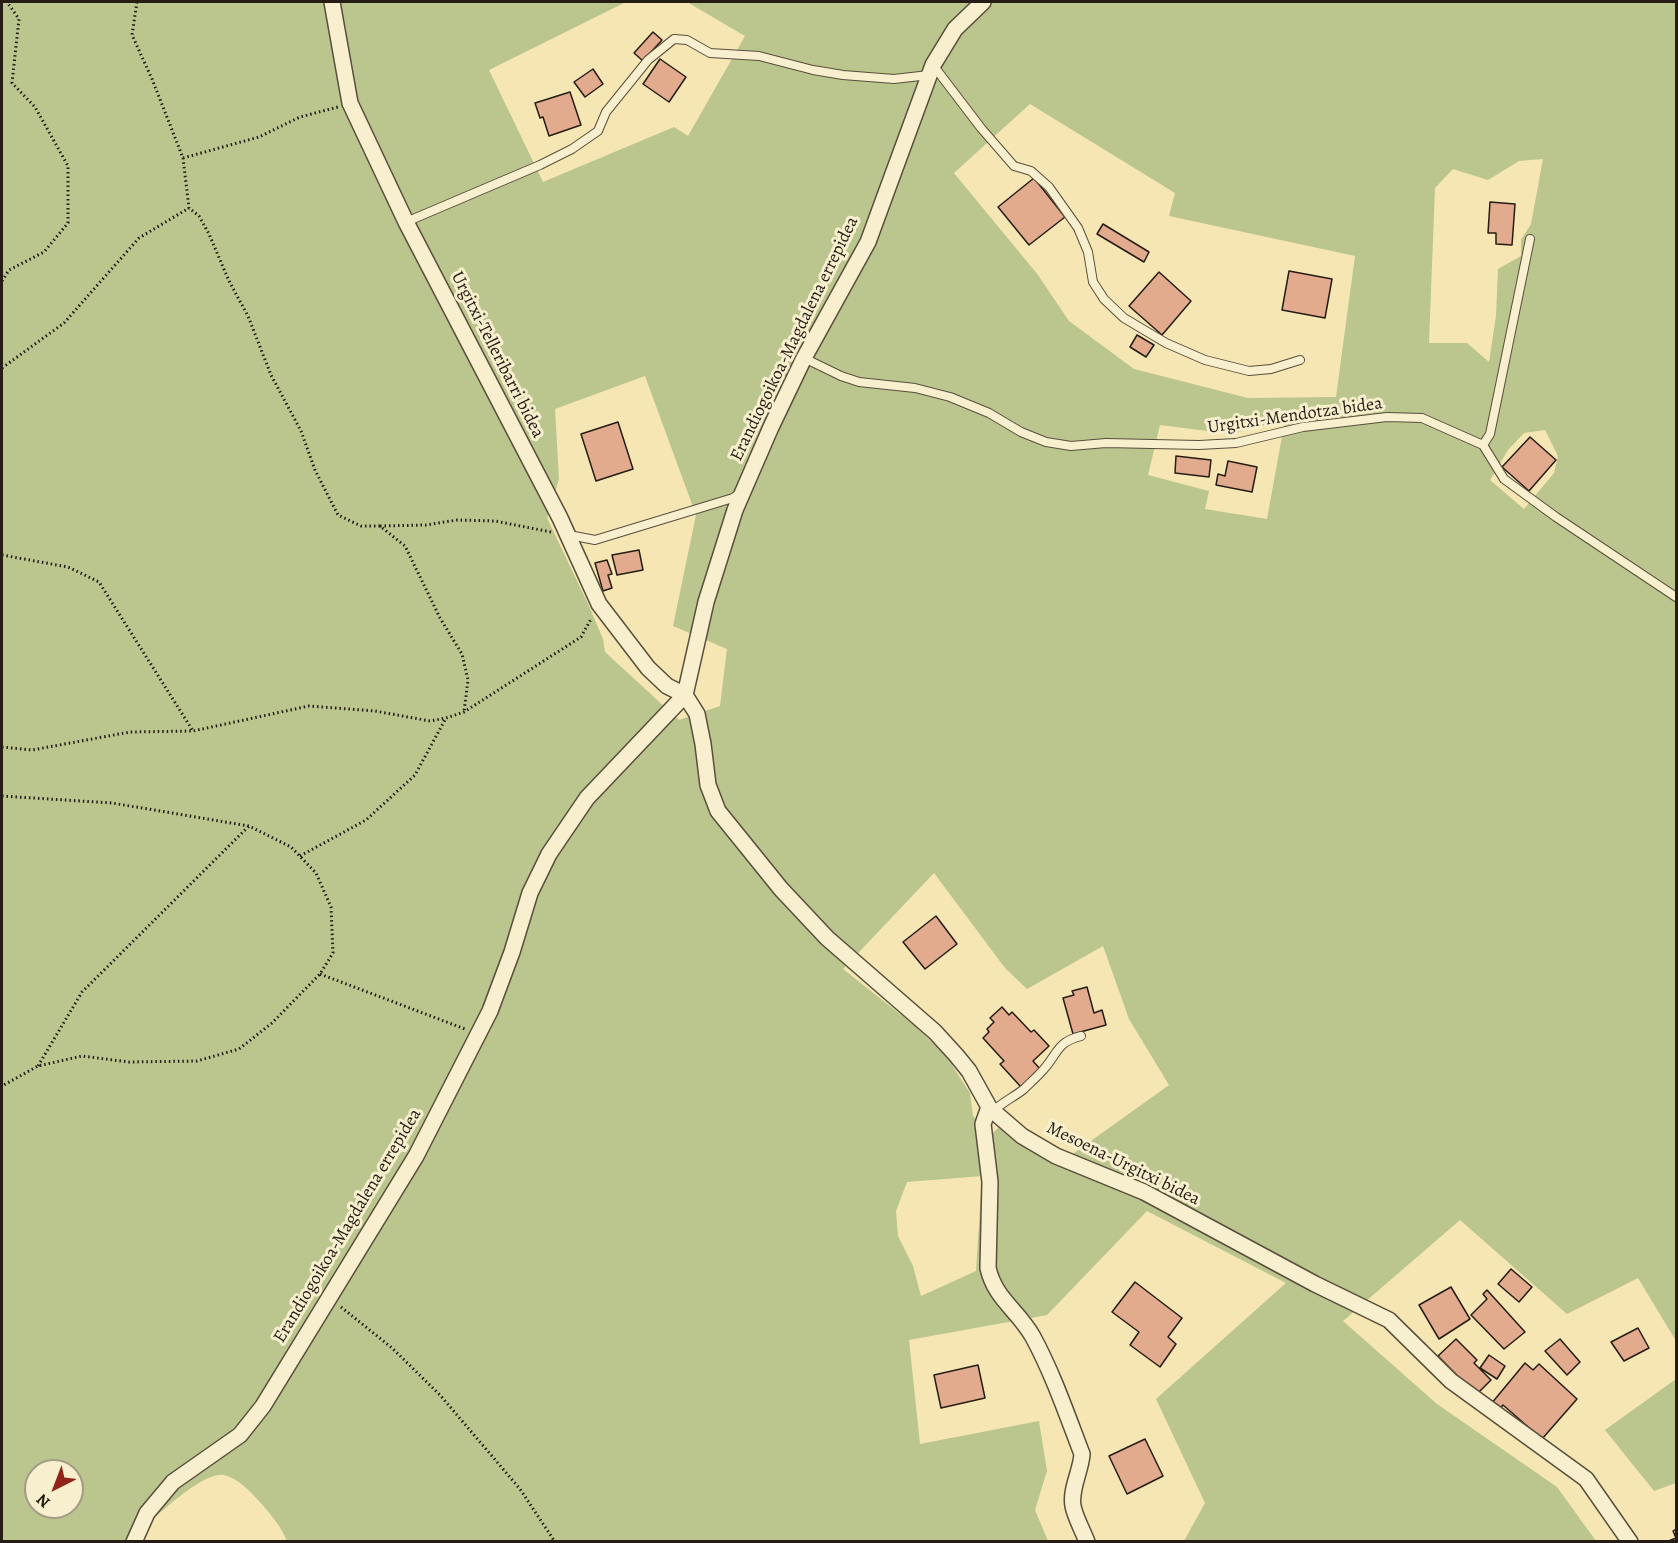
<!DOCTYPE html>
<style>
body{margin:0}
#map{position:relative;width:1678px;height:1543px;overflow:hidden;background:#f5e6b4;font-family:Alegreya,serif}
canvas{display:block}
.frame{position:absolute;inset:0;border:3px solid #251c14;pointer-events:none}
.north{position:absolute;left:24px;top:1459px;width:60px;height:60px;box-sizing:border-box;background:#f8efce;border:2px solid #a49b84;border-radius:50%;rotate:222deg;font-size:16px;font-weight:700;line-height:24px;text-align:center;color:#251c14}
.north::after{content:'';display:block;margin:auto;width:21px;height:27px;background:#8f2418;clip-path:polygon(50% 0,100% 100%,50% 72%,0 100%)}
</style>
<div id="map">
<canvas width="1678" height="1543"></canvas>
<div class="frame"></div>
<div class="north">N</div>
</div>
<script>
const context = document.querySelector('canvas').getContext('2d');
context.lineJoin = 'round';
function fill(path, color) { context.fillStyle = color; context.fill(path, 'evenodd'); }
function trace(path, color, width, dash) { context.strokeStyle = color; context.lineWidth = width; context.lineCap = dash ? 'butt' : 'round'; context.setLineDash(dash || []); context.stroke(path); }
function drawText(font, color, halo, rows, align = 'center') {
  context.font = font + ' Alegreya,serif'; context.lineWidth = 6; context.setLineDash([]); context.textBaseline = 'middle'; context.strokeStyle = halo; context.fillStyle = color; for (const [text, x, y, turn = 0] of rows) {
    context.save(); context.translate(x, y); context.rotate((+turn || 0) * Math.PI / 180); context.textAlign = isNaN(turn) ? turn : align; if (halo) context.strokeText(text, 0, 0); context.fillText(text, 0, 0); context.restore();
  }
}
fill(new Path2D(`
 M 2,2 L 626,2 L 489,70 L 543,182 L 674,127 L 688,136 L 745,36 L 687,2 L 1676,2 L 1676,1341 L 1638,1278 L 1567,1314 L 1460,1220 L 1343,1321 L 1437,1404 L 1557,1487 L 1596,1541 L 1184,1541 L 1205,1503 L 1156,1399 L 1286,1283 L 1147,1211 L 1047,1315 L 909,1340 L 920,1444 L 1039,1421 L 1047,1471 L 1035,1510 L 1048,1541 L 287,1541 C 281,1526 269,1512 258,1500 C 249,1490 237,1478 224,1475 C 201,1471 147,1524 132,1541 L 2,1542 ZM 1030,104 L 1175,193 L 1169,216 L 1355,256 L 1336,397 L 1248,398 L 1134,369 L 1069,321 L 1038,275 L 954,173 ZM 1543,159 L 1531,224 L 1521,240 L 1521,256 L 1498,269 L 1496,316 L 1489,362 L 1467,343 L 1429,343 L 1435,188 L 1453,169 L 1488,180 L 1519,161 ZM 645,376 L 696,515 L 673,626 L 727,649 L 720,706 L 679,720 L 605,652 L 603,639 L 589,606 L 547,518 L 559,479 L 555,409 ZM 1285,420 L 1267,519 L 1205,509 L 1209,491 L 1148,475 L 1160,425 L 1231,434 ZM 1545,430 L 1558,456 L 1554,473 L 1524,509 L 1490,480 L 1508,450 L 1524,433 ZM 934,873 L 1005,968 L 1027,989 L 1103,946 L 1129,1019 L 1169,1085 L 1056,1166 L 1032,1152 L 999,1127 L 992,1134 L 973,1116 L 970,1093 L 946,1056 L 915,1026 L 843,969 ZM 982,1176 L 976,1271 L 921,1296 L 913,1266 L 898,1236 L 896,1211 L 907,1182 ZM 36,1471 L 72,1471 L 72,1507 L 36,1507 Z
 M 1676,1379 L 1676,1483 L 1654,1491 L 1605,1430 Z`), '#bbc58e');
const building = new Path2D(`
 M 653,32 L 662,40 L 643,61 L 634,53 Z
 M 660,59 L 686,77 L 669,102 L 643,84 Z
 M 593,69 L 603,84 L 585,97 L 574,82 Z
 M 570,92 L 581,125 L 549,136 L 543,117 L 540,118 L 535,103 Z
 M 1034,178 L 1065,217 L 1029,245 L 998,207 Z
 M 1490,202 L 1515,204 L 1512,245 L 1496,244 L 1496,233 L 1488,233 Z
 M 1103,224 L 1149,252 L 1144,262 L 1097,234 Z
 M 1289,271 L 1332,279 L 1325,318 L 1282,310 Z
 M 1159,272 L 1191,301 L 1162,335 L 1129,306 Z
 M 1137,335 L 1154,345 L 1146,357 L 1130,347 Z
 M 618,422 L 633,469 L 596,481 L 581,434 Z
 M 1530,437 L 1556,460 L 1529,491 L 1502,467 Z
 M 1176,456 L 1211,460 L 1209,477 L 1175,473 Z
 M 1228,461 L 1257,467 L 1252,492 L 1216,485 L 1218,474 L 1225,476 Z
 M 639,550 L 643,570 L 617,575 L 612,555 Z
 M 607,560 L 612,574 L 608,575 L 612,588 L 603,591 L 595,563 Z
 M 936,916 L 957,944 L 925,969 L 903,942 Z
 M 1087,987 L 1094,1013 L 1102,1010 L 1106,1025 L 1073,1034 L 1063,998 L 1074,995 L 1072,991 Z
 M 1002,1007 L 1009,1015 L 1012,1012 L 1031,1032 L 1034,1030 L 1049,1046 L 1033,1061 L 1040,1069 L 1021,1087 L 1000,1064 L 1004,1061 L 983,1038 L 989,1032 L 987,1029 L 994,1022 L 990,1018 Z
 M 1511,1269 L 1532,1287 L 1519,1302 L 1498,1284 Z
 M 1135,1282 L 1182,1318 L 1168,1337 L 1176,1344 L 1160,1367 L 1130,1345 L 1139,1332 L 1112,1312 Z
 M 1451,1287 L 1470,1319 L 1439,1339 L 1419,1305 Z
 M 1487,1290 L 1525,1332 L 1504,1349 L 1471,1315 L 1487,1299 L 1483,1294 Z
 M 1638,1328 L 1649,1348 L 1624,1361 L 1611,1342 Z
 M 1456,1339 L 1477,1360 L 1474,1363 L 1491,1380 L 1476,1395 L 1438,1356 Z
 M 1560,1339 L 1580,1362 L 1567,1375 L 1545,1351 Z
 M 1489,1355 L 1505,1366 L 1497,1379 L 1480,1368 Z
 M 1525,1363 L 1533,1370 L 1539,1364 L 1577,1399 L 1542,1439 L 1503,1405 L 1499,1410 L 1491,1404 Z
 M 978,1365 L 985,1398 L 941,1408 L 934,1375 Z
 M 1145,1439 L 1163,1476 L 1127,1494 L 1109,1456 Z
 M 1676,1529 L 1676,1542 L 1666,1542 L 1676,1538 L 1673,1531 Z`);
fill(building, '#e2ab8d');
trace(building, '#251c14', 1.5);
const service = new Path2D(`
 M 933,65 L 981,128 L 1014,166 L 1031,171 L 1049,187 L 1078,228 L 1088,252 L 1093,282 L 1104,299 L 1124,318 L 1166,343 L 1205,360 L 1249,371 L 1271,369 L 1300,360
 M 406,222 L 540,165 L 572,149 L 598,131 L 606,112 L 648,60 L 674,39 L 687,40 L 710,53 L 759,56 L 813,70 L 843,75 L 894,79 L 929,75
 M 804,358 L 841,376 L 859,382 L 915,388 L 950,397 L 989,413 L 1021,432 L 1046,442 L 1071,446 L 1106,443 L 1199,445 L 1236,443 L 1303,427 L 1387,417 L 1422,418 L 1483,445 L 1490,434 L 1530,239
 M 1483,445 L 1504,479 L 1556,517 L 1676,597
 M 569,535 L 595,540 L 733,498 L 741,493
 M 993,1111 C 1003,1102 1014,1097 1024,1089 C 1030,1083 1038,1076 1044,1069 C 1058,1053 1057,1042 1081,1036`);
const minor = new Path2D(`
 M 332,2 L 350,103 L 406,222 L 560,518 L 599,604 L 648,668 L 667,686 L 685,695
 M 685,695 L 697,714 L 703,744 L 708,785 L 718,811 L 781,889 L 827,938 L 935,1032 L 956,1055 L 969,1071 L 989,1107 L 993,1111 L 1022,1136 L 1056,1156 L 1144,1192 L 1315,1284 L 1389,1320 L 1451,1381 L 1586,1479 L 1630,1542
 M 989,1107 L 983,1124 L 990,1182 L 988,1268 C 995,1299 1018,1310 1033,1337 C 1053,1374 1067,1415 1082,1454 C 1081,1471 1070,1489 1073,1506 C 1075,1517 1083,1531 1087,1542
 M 134,1542 L 147,1513 L 173,1482 L 240,1435 L 263,1406 L 416,1156 L 490,1011 L 512,952 L 530,893 L 549,854 L 587,798 L 685,695 L 706,602 L 735,510 L 771,427 L 804,358 L 868,242 L 933,65 L 955,29 L 983,2`);
trace(service, '#594e3c', 10);
trace(minor, '#594e3c', 18);
trace(new Path2D(`
 M 137,2 L 132,35 L 152,79 L 183,158 L 189,208 L 199,216 L 209,234 L 229,281 L 248,316 L 271,375 L 301,431 L 315,470 L 338,515 L 361,526 L 380,526 L 405,546 L 440,618 L 462,654 L 468,680 L 464,712
 M 183,158 L 259,137 L 300,117 L 338,107
 M 2,281 L 9,270 L 44,252 L 68,223 L 68,166 L 35,107 L 12,83 L 19,19 L 7,2
 M 2,368 L 64,323 L 139,238 L 189,208
 M 380,526 L 426,525 L 457,520 L 495,521 L 551,532
 M 2,555 L 68,567 L 99,582 L 193,731
 M 2,747 L 32,750 L 130,732 L 193,731 L 309,706 L 375,711 L 430,721 L 446,718 L 464,712 L 581,637 L 591,619
 M 2,796 L 112,803 L 249,826 L 291,847 L 316,873 L 331,907 L 333,953 L 320,974 L 272,1023 L 239,1049 L 197,1061 L 129,1062 L 82,1056 L 38,1066 L 2,1086
 M 300,856 L 366,820 L 415,775 L 446,718
 M 320,974 L 465,1029
 M 38,1066 L 82,992 L 249,826
 M 341,1307 L 392,1348 L 440,1395 L 520,1489 L 555,1542`), '#251c14', 3, [1.5, 3]);
trace(service, '#f8efce', 8);
trace(minor, '#f8efce', 15);
drawText('18px', '#251c14', '#f8efce', [
 ["Erandiogoikoa-Magdalena errepidea",795,339,-64],
 ["Urgitxi-Telleribarri bidea",497,355,63],
 ["Urgitxi-Mendotza bidea",1295,416,-8],
 ["Mesoena-Urgitxi bidea",1123,1164,26],
 ["Erandiogoikoa-Magdalena errepidea",348,1226,-59]
]);
</script>
